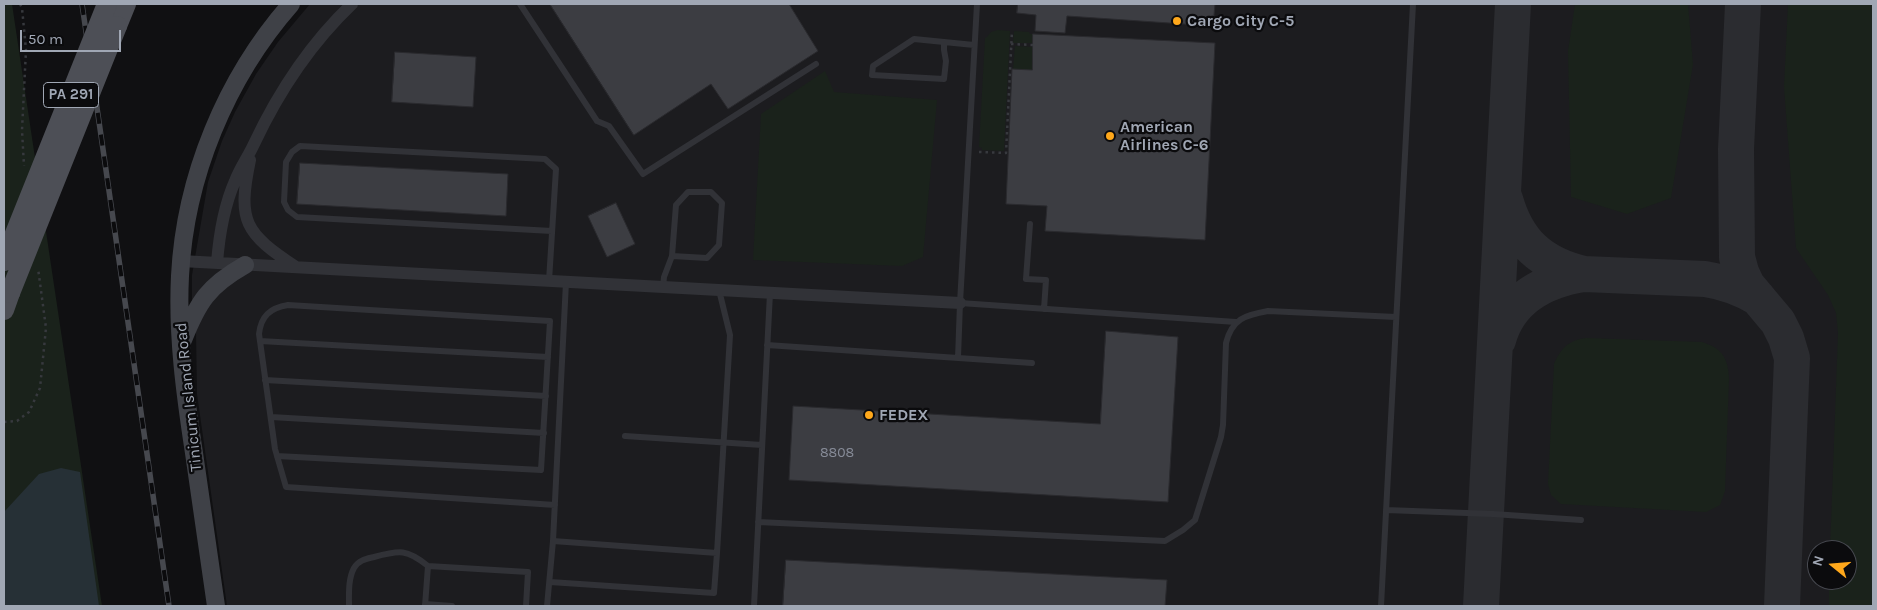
<!DOCTYPE html>
<style>
body{margin:0}
#map{position:relative;width:1877px;height:610px;overflow:hidden;background:#101012;font-family:Karla,sans-serif}
canvas{display:block}
.frame{position:absolute;inset:0;border:5px solid #a0a7b4;pointer-events:none}
.north{position:absolute;left:1807px;top:540px;width:50px;height:50px;box-sizing:border-box;background:#0b0b0d;border:1px solid #474950;border-radius:50%;rotate:287deg;font-size:14px;font-weight:700;line-height:20px;text-align:center;color:#a0a7b4}
.north::after{content:'';display:block;margin:auto;width:18px;height:22px;background:#ffa81b;clip-path:polygon(50% 0,100% 100%,50% 72%,0 100%)}
.scale{position:absolute;left:20px;top:30px;width:101px;height:22px;box-sizing:border-box;border:2px solid #a0a7b4;border-top:0;padding-left:6px;font-size:15px;line-height:18px;white-space:nowrap;color:#a0a7b4;-webkit-text-stroke:4px #0b0b0d;paint-order:stroke}
</style>
<div id="map">
<canvas width="1877" height="610"></canvas>
<div class="frame"></div>
<div class="north">N</div>
<div class="scale">50 m</div>
</div>
<script>
const context = document.querySelector('canvas').getContext('2d');
context.lineJoin = 'round';
function fill(path, color) { context.fillStyle = color; context.fill(path, 'evenodd'); }
function trace(path, color, width, dash) { context.strokeStyle = color; context.lineWidth = width; context.lineCap = dash ? 'butt' : 'round'; context.setLineDash(dash || []); context.stroke(path); }
function drawText(font, color, halo, rows, align = 'center') {
  context.font = font + ' Karla,sans-serif'; context.lineWidth = 4.5; context.setLineDash([]); context.textBaseline = 'middle'; context.strokeStyle = halo; context.fillStyle = color; for (const [text, x, y, turn = 0] of rows) {
    context.save(); context.translate(x, y); context.rotate((+turn || 0) * Math.PI / 180); context.textAlign = isNaN(turn) ? turn : align; if (halo) context.strokeText(text, 0, 0); context.fillText(text, 0, 0); context.restore();
  }
}
fill(new Path2D(`
 M 310,4 L 1873,4 L 1873,606 L 227,606 L 197,394 L 196,333 L 192,300 L 192,275 L 208,182 L 222,141 L 235,112 L 256,74 L 278,42 ZM 1817,550 L 1847,550 L 1847,580 L 1817,580 Z`), '#1c1c1f');
fill(new Path2D(`
 M 4,4 L 12,4 L 102,606 L 4,606 Z
 M 1575,4 L 1688,4 L 1693,64 L 1671,198 L 1627,214 L 1571,197 L 1568,51 Z
 M 1788,4 L 1873,4 L 1873,606 L 1829,606 L 1829,580 L 1847,580 L 1847,550 L 1830,550 L 1838,333 L 1836,313 L 1828,295 L 1796,248 L 1784,87 Z
 M 998,30 L 1010,31 L 1004,151 L 982,150 L 982,148 L 979,147 L 985,38 L 987,37 L 991,32 Z
 M 1014,31 L 1029,32 L 1030,34 L 1033,34 L 1033,43 L 1013,43 Z
 M 1015,46 L 1033,47 L 1032,70 L 1013,69 Z
 M 825,71 L 834,92 L 937,100 L 923,257 L 902,266 L 753,260 L 761,114 Z
 M 1586,338 L 1702,342 C 1722,348 1728,358 1729,378 L 1725,491 L 1720,505 L 1706,512 L 1561,504 L 1551,495 L 1548,484 L 1554,364 C 1561,348 1569,340 1586,338 Z`), '#1a221b');
fill(new Path2D(`
 M 61,468 L 80,472 L 99,606 L 4,606 L 4,512 L 39,474 Z`), '#263036');
trace(new Path2D(`
 M 1743,4 L 1736,149 L 1737,257 L 1741,272 L 1747,285 L 1778,322 L 1786,338 L 1792,358 L 1782,606
 M 1505,199 C 1517,242 1541,264 1584,274
 M 1498,340 C 1509,299 1545,280 1584,274 L 1705,279 C 1725,282 1741,288 1758,298
 M 1481,606 L 1513,4`), '#2b2c30', 36);
const building = new Path2D(`
 M 550,4 L 789,4 L 818,51 L 728,109 L 711,84 L 634,135 Z
 M 1018,4 L 1215,4 L 1213,26 L 1067,16 L 1065,33 L 1035,31 L 1036,15 L 1017,13 Z
 M 1033,34 L 1215,43 L 1205,240 L 1045,231 L 1047,206 L 1006,204 L 1012,69 L 1032,70 Z
 M 395,52 L 476,57 L 473,107 L 392,102 Z
 M 300,163 L 508,174 L 506,216 L 297,204 Z
 M 616,203 L 635,244 L 607,257 L 588,216 Z
 M 1106,331 L 1178,337 L 1168,502 L 789,480 L 793,406 L 1100,424 Z
 M 786,560 L 1167,580 L 1165,606 L 783,606 Z`);
fill(building, '#3c3d42');
trace(building, '#2a2a2e', 1);
trace(new Path2D(`
 M 20,4 L 22,8 L 26,50 L 22,130 L 24,166
 M 1011,44 L 1033,45
 M 979,152 L 1006,153 L 1012,31
 M 4,422 L 17,421 L 29,412 L 40,388 L 46,328 L 38,268`), '#37393e', 2.5, [2.5, 4]);
trace(new Path2D(`
 M 520,4 L 597,121 L 609,126 L 643,174 L 816,64
 M 977,4 L 960,303 L 1236,322
 M 944,42 L 944,50 L 946,61 L 944,79 L 872,75 L 873,66 L 914,39 L 974,45
 M 1030,224 L 1026,279 L 1046,280 L 1044,309
 M 549,281 L 556,169 L 545,159 L 300,146 L 292,152 L 286,162 L 284,202 L 288,210 L 297,217 L 552,231
 M 566,282 L 553,541 L 717,553 L 730,335 L 719,290
 M 663,288 L 664,277 L 672,256 L 676,205 L 688,192 L 711,192 L 722,203 L 719,245 L 707,258 L 672,256
 M 260,341 L 548,357
 M 767,345 L 1032,363
 M 958,358 L 960,303
 M 265,380 L 546,396
 M 271,417 L 544,433
 M 625,436 L 762,445
 M 277,456 L 541,470 L 550,321 L 288,305 C 270,308 261,316 259,334 L 275,449 L 286,487 L 555,505
 M 1386,510 L 1493,514 L 1581,520
 M 758,522 L 1165,541 L 1183,530 L 1195,520 L 1221,437 L 1223,425 L 1226,343 C 1232,319 1245,315 1268,311 L 1396,317
 M 550,582 L 714,593 L 717,553
 M 425,604 L 452,606
 M 349,606 C 349,594 348,579 354,568 C 359,560 366,559 374,557 C 400,550 407,549 428,566
 M 425,606 L 428,566 L 528,572 L 526,606
 M 547,606 L 553,541
 M 754,606 L 770,293
 M 1381,606 L 1413,4`), '#313237', 6);
trace(new Path2D(`
 M 250,160 C 237,222 245,233 296,267
 M 181,261 L 960,303
 M 217,263 C 219,237 224,206 235,181 C 240,168 248,157 254,144 C 279,91 310,44 352,4`), '#313237', 12);
trace(new Path2D(`
 M 183,340 C 198,302 208,286 245,265
 M 216,606 C 209,555 201,504 194,453 C 185,394 177,335 180,276 C 185,177 226,78 291,4`), '#3f4147', 18);
trace(new Path2D(`
 M 117,26 L 126,4
 M 4,310 L 10,293`), '#4d4f56', 20);
const rail = new Path2D(`
 M 82,4 L 169,606`);
trace(rail, '#46484e', 5.5);
trace(rail, '#0b0b0d', 4, [11]);
trace(new Path2D(`
 M 4,261 L 107,4
 M 10,293 L 117,26`), '#4d4f56', 20);
for (const [x, y, r, color] of [
 [1177,21,5,"#ffa81b"],
 [1110,136,5,"#ffa81b"],
 [869,415,5,"#ffa81b"]
]) { const dot = new Path2D(); dot.arc(x, y, r, 0, 2 * Math.PI); context.fillStyle = color; context.fill(dot); trace(dot, '#0b0b0d', 2); }
drawText('14px', '#878c98', null, [
 ["8808",837,453]
]);
for (const [x, y, w] of [
 [71,95,55]
]) { const box = new Path2D(); box.roundRect(x - w / 2, y - 12.5, w, 25, 4); context.fillStyle = '#0b0b0d'; context.fill(box); trace(box, '#a0a7b4', 1); }
drawText('bold 15px', '#a0a7b4', null, [
 ["PA 291",71,95]
]);
drawText('bold 16px', '#a0a7b4', '#0b0b0d', [
 ["Cargo City C-5",1187,21],
 ["American",1120,127],
 ["Airlines C-6",1120,145],
 ["FEDEX",879,415]
], 'left');
drawText('16px', '#a0a7b4', '#0b0b0d', [
 ["Tinicum Island Road",189,397,-96]
]);
</script>
